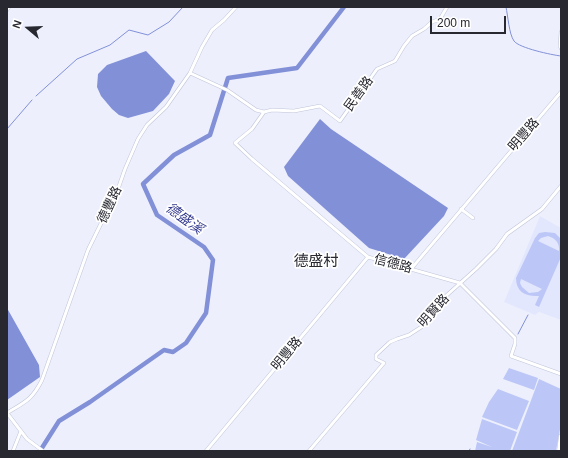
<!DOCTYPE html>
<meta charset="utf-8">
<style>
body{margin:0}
#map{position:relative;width:568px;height:458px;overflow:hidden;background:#edf0fc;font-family:Arial,sans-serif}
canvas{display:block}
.frame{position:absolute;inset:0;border:8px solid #272830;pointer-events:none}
.north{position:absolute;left:8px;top:8px;width:40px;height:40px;-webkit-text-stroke:3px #fff;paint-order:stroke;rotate:289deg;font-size:11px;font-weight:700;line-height:16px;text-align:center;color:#272830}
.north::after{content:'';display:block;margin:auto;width:14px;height:18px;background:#272830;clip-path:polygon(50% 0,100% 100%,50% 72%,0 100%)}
.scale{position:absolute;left:430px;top:16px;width:76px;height:18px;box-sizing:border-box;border:2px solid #272830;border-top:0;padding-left:5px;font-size:12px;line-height:14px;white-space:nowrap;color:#272830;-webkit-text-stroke:3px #fff;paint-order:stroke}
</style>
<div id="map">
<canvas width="568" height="458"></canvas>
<div class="frame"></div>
<div class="north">N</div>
<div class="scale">200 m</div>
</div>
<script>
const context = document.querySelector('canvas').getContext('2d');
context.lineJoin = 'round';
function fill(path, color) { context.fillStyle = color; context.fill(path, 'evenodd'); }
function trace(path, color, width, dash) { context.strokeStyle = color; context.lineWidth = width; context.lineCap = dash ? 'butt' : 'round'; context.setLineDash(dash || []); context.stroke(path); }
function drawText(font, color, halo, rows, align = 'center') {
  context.font = font + ' Arial,"Noto Sans TC",sans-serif'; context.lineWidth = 3.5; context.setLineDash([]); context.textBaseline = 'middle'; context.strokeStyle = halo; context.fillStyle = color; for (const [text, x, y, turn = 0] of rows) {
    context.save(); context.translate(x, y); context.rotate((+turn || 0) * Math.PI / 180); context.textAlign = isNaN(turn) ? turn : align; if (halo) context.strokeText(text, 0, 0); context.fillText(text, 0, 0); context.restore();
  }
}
fill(new Path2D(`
 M 540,216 L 561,228 L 561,320 L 539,312 L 535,315 L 504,302 Z`), '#e2e7fd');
fill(new Path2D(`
 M 545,232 L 555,233 L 561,239 L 561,257 L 539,307 L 535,305 L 539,296 C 526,297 516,292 516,278 L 535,238 L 539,233 ZM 548,236 C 555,238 560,243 559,251 L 538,241 L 541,238 ZM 521,279 L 542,289 L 538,292 L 529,293 L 522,287 L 520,283 Z
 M 509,368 L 538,378 L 534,390 L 503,379 Z
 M 539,379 L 561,389 L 561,424 L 556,451 L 512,451 Z
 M 498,389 L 529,401 L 517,430 L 482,417 L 489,402 Z
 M 482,419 L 517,432 L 510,451 L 475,451 L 477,442 L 492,447 L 476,440 Z`), '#bcc7f7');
fill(new Path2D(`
 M 146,51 L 175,81 L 169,94 L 153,111 L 128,118 L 119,115 L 112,109 L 101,96 L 97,87 L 98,74 L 107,65 Z
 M 320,119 L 331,129 L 448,208 L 444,216 L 404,259 L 369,248 L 288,176 L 284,167 Z
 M 7,308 L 39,365 L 40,377 L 7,400 Z`), '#8290d8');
trace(new Path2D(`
 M 506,7 C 508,16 509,34 514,41 C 519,48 552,55 561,56
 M 36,96 L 77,59 L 110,45 L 129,30 L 148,35 L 169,22 L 183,7
 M 7,129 L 32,100
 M 518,334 L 528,315
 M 469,451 L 470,449`), '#8290d8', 1);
trace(new Path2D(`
 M 40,451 L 59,421 L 90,402 L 164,350 L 173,352 L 186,343 L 206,313 L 213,260 L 204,247 L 157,215 L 143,184 L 174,155 L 210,135 L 228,78 L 297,68 L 344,7`), '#8290d8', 4.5);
const minor = new Path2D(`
 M 7,10 L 9,7
 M 561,32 L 560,46 L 561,48
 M 190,73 L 227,90 L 256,110 L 264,112 L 272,110 L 294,111 L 320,106 L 340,121 L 377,69 L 395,61 L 404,46 L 412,36 L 424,29 L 432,22 L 440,19 L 447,7
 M 264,112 L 252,129 L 235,143 L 252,159 L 368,257 L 460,283 L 515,338 L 515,344 L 511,356 L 561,374
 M 461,209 L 473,218
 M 411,269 L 561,92
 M 7,413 C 25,402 32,400 42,380 L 88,250 L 118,189 L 125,169 L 138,139 L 147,125 L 166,107 L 190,73 L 202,47 L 212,30 L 224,20 L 236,7
 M 7,413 L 27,439 L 43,451
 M 13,451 L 21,431
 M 206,451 L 368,257
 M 309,451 L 384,363 L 376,359 L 376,355 L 390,342 L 397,339 L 409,335 L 426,324 L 447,295 L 476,269 L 496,249 L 507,234 L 542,209 L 561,186`);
const tertiary = new Path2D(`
 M 559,451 L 561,436`);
trace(minor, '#bfc4d8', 4);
trace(tertiary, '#bfc4d8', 5);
trace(minor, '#fff', 3);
trace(tertiary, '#fff', 4);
drawText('13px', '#272830', '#fff', [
 ["民善路",359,94,-54],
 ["明豐路",524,135,-49],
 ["德豐路",110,205,-65],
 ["信德路",393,264,15],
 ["明賢路",434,311,-48],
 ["明豐路",287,354,-50]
]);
drawText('italic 14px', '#33398e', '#fff', [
 ["德盛溪",184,219,36]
]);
drawText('15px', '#272830', '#fff', [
 ["德盛村",316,262]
]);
</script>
